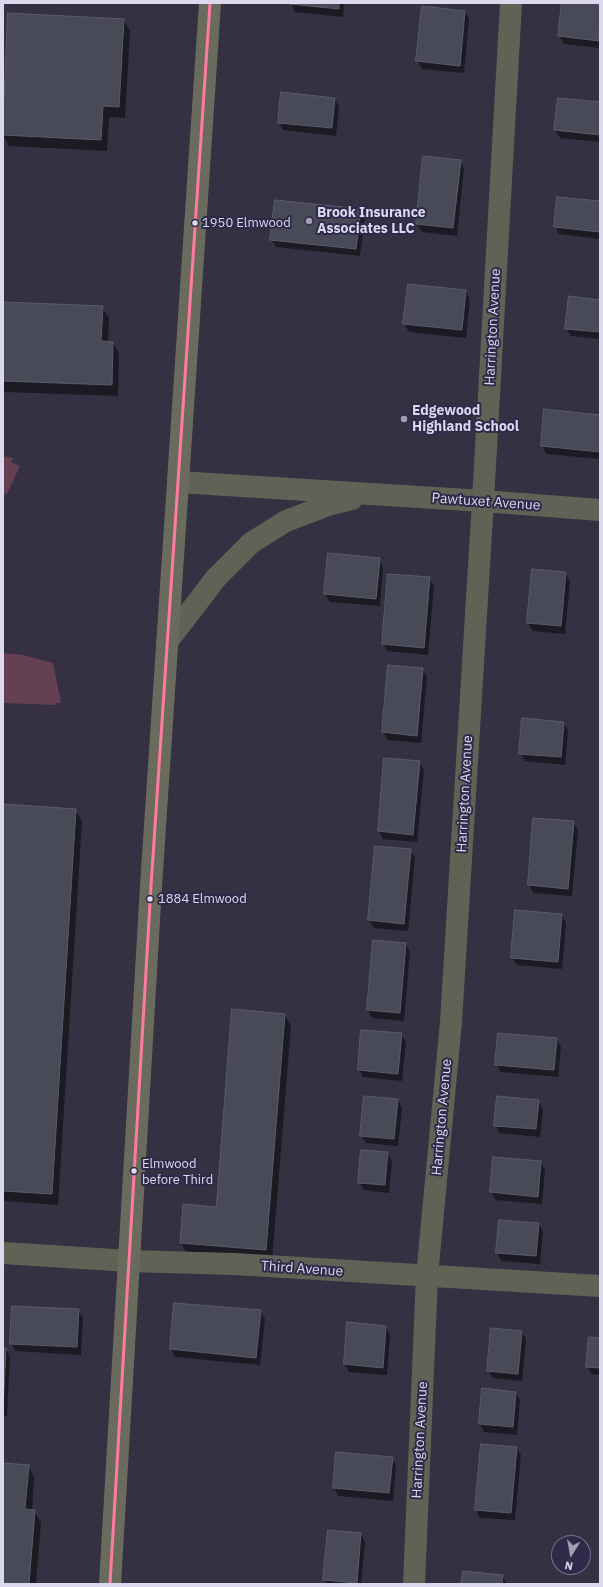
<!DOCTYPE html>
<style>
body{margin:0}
#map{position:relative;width:603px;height:1587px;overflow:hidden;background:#353143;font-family:"IBM Plex Sans",sans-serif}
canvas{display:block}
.frame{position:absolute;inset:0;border:4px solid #dcd9ee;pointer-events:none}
.north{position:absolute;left:551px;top:1535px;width:40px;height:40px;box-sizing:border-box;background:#302a4a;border:1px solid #75708c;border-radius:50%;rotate:191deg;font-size:11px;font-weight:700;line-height:16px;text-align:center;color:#dcd9ee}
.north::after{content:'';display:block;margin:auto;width:14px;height:18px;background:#a29eb2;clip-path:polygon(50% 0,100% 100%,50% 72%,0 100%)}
</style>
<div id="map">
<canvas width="603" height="1587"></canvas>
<div class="frame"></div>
<div class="north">N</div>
</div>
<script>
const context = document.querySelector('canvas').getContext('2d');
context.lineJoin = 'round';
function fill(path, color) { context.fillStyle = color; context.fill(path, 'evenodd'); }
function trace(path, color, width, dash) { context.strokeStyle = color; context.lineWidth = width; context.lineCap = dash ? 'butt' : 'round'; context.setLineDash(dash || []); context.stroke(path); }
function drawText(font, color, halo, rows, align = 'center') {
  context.font = font + ' "IBM Plex Sans",sans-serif'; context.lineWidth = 4; context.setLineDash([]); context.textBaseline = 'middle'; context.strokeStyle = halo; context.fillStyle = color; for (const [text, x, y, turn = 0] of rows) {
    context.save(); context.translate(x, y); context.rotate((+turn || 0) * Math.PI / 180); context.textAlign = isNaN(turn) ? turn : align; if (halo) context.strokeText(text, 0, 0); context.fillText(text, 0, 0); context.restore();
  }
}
fill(new Path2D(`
 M 3,456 L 13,458 L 11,462 L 20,466 L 7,494 L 3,495 Z
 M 3,653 L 23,655 L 53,663 L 61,703 L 56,703 L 57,705 L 3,703 Z`), '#653f52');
fill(new Path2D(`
 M 291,3 L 344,3 L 343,17 L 295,12 Z
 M 563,3 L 600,5 L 600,48 L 564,44 L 560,36 Z
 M 465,11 L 469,19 L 464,73 L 422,69 L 418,61 Z
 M 9,14 L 123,20 L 130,31 L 125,118 L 109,117 L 107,151 L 9,146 L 3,135 Z
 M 335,99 L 339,107 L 336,136 L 283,130 L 279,122 Z
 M 600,103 L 600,142 L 560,138 L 555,130 Z
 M 460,161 L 464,169 L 457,236 L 422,232 L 417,224 Z
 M 600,202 L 600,239 L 559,234 L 555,227 Z
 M 360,210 L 365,218 L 360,256 L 276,247 L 271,239 Z
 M 465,291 L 470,299 L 466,338 L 409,332 L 404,324 Z
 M 600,301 L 600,339 L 571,336 L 566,328 Z
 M 3,303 L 102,307 L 109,318 L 108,342 L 113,343 L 119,354 L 118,396 L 5,392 L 3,389 Z
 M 600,416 L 600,459 L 546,454 L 542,446 Z
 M 379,559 L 383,567 L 380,606 L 330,602 L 325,594 Z
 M 565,573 L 570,581 L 565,634 L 533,631 L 528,623 Z
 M 429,578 L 434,586 L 428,655 L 387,651 L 383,643 Z
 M 389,666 L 422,669 L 427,677 L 421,743 L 388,740 L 383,732 Z
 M 564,723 L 568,731 L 565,765 L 525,761 L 520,753 Z
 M 385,759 L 419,762 L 424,770 L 417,842 L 383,839 L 379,831 Z
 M 3,805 L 75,810 L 82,821 L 58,1205 L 3,1201 Z
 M 534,819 L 573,822 L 578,830 L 572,896 L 533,893 L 529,885 Z
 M 410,850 L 415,858 L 408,931 L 374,928 L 369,920 Z
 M 561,915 L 566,923 L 562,969 L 517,965 L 512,958 Z
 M 374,942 L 406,944 L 410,952 L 404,1021 L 372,1018 L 368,1010 Z
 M 285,1015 L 291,1026 L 272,1261 L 187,1254 L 181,1243 L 217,1208 Z
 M 401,1034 L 406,1042 L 402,1081 L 363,1077 L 359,1070 Z
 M 556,1039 L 561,1047 L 558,1077 L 501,1072 L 496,1064 Z
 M 398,1100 L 402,1108 L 398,1146 L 366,1143 L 361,1135 Z
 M 538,1101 L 543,1109 L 540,1137 L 500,1133 L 495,1125 Z
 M 388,1153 L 392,1161 L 389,1193 L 364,1190 L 359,1182 Z
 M 494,1158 L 540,1162 L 545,1170 L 542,1204 L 496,1200 L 491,1192 Z
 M 539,1224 L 543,1232 L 540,1264 L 501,1261 L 497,1253 Z
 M 175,1304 L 260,1311 L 265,1319 L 260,1365 L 175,1357 L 171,1349 Z
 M 78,1310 L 83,1318 L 81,1355 L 16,1351 L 11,1343 Z
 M 348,1323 L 386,1327 L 390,1335 L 387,1375 L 349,1372 L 345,1364 Z
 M 522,1332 L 526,1340 L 522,1381 L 493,1378 L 488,1370 Z
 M 600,1339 L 600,1375 L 592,1374 L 587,1367 Z
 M 3,1349 L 6,1349 L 10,1357 L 7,1416 L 3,1416 Z
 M 483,1390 L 516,1393 L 520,1400 L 517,1435 L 484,1432 L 480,1424 Z
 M 516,1448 L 521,1455 L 515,1520 L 480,1518 L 476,1510 Z
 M 392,1458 L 396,1466 L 393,1501 L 338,1496 L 334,1488 Z
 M 3,1464 L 28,1466 L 34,1477 L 32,1511 L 34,1511 L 41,1522 L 36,1584 L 3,1584 Z
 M 361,1534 L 365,1542 L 361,1584 L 327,1584 L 324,1580 Z
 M 502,1575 L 507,1584 L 462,1584 Z`), '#0007');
const building = new Path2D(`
 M 290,3 L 339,3 L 339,9 L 290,4 Z
 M 562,3 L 600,4 L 599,41 L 558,36 Z
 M 422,6 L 465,11 L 460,66 L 416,61 Z
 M 8,13 L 124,19 L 119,107 L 103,106 L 101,140 L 3,135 Z
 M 281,92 L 335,98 L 332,128 L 278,123 Z
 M 558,98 L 600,102 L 600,135 L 554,130 Z
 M 423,156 L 461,160 L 453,228 L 416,224 Z
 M 557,197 L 600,201 L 600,232 L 554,227 Z
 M 275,200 L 361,209 L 356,249 L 270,240 Z
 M 408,284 L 466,290 L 462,330 L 403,324 Z
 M 569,296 L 600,300 L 600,332 L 565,329 Z
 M 3,302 L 103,306 L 101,341 L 113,342 L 112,385 L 3,381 Z
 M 544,409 L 600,415 L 600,452 L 541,446 Z
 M 328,553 L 380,558 L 376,599 L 324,594 Z
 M 532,569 L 566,572 L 561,626 L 527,623 Z
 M 388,574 L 430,577 L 424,648 L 382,644 Z
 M 388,665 L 423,668 L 417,736 L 382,732 Z
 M 522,718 L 564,722 L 561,757 L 519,754 Z
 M 384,758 L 420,761 L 413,835 L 378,831 Z
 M 3,804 L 76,809 L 52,1194 L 3,1191 Z
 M 533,818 L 574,821 L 568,889 L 528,885 Z
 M 375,846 L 411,849 L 404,924 L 368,920 Z
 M 515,910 L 562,914 L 558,962 L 511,958 Z
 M 373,940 L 406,943 L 400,1013 L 367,1010 Z
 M 232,1009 L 285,1014 L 266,1250 L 180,1243 L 183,1204 L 216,1207 Z
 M 361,1030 L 402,1033 L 398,1074 L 358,1070 Z
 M 498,1033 L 557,1038 L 554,1070 L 495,1065 Z
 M 364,1096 L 398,1099 L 394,1139 L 360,1136 Z
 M 497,1096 L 539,1100 L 536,1129 L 494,1126 Z
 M 361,1150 L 388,1152 L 385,1185 L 358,1183 Z
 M 493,1157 L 541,1161 L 538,1197 L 490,1192 Z
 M 499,1220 L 539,1223 L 536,1256 L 496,1253 Z
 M 174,1303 L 261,1310 L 256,1358 L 170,1349 Z
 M 12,1306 L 79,1309 L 77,1347 L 10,1344 Z
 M 347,1322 L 386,1326 L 383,1368 L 344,1364 Z
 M 491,1328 L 522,1331 L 518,1374 L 487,1371 Z
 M 589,1337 L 600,1338 L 600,1368 L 586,1367 Z
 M 3,1348 L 6,1348 L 3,1409 Z
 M 482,1388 L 516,1392 L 513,1427 L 479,1424 Z
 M 481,1444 L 517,1447 L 511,1513 L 475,1510 Z
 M 336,1452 L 393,1457 L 389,1493 L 333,1488 Z
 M 3,1463 L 29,1465 L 25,1509 L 35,1510 L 29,1584 L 3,1584 Z
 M 328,1530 L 361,1533 L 357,1583 L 323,1580 Z
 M 463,1571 L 503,1575 L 502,1584 L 461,1584 Z`);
fill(building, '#494a58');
trace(building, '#5c5b6b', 1);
trace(new Path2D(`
 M 178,482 L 483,501 L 600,510
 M 167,642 L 216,578 L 251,543 L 286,521 L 331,504 L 352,499
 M 3,1253 L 129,1261 L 234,1264 L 600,1286
 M 414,1584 L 427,1276 L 451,1022 L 483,501 L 511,3`), '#616256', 22);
trace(new Path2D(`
 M 110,1584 L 151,886 L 210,3`), '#6b6b5d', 22);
trace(new Path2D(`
 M 110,1584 L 151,886 L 210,3`), '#fe7ba0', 3);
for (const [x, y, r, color] of [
 [309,221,4,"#a29eb2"],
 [195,223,3.5,"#dcd9ee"],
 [404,419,4,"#a29eb2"],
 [150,899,3.5,"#dcd9ee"],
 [134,1171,3.5,"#dcd9ee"]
]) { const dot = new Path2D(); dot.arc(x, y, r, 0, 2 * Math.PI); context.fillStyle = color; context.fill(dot); trace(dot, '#302a4a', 1.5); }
drawText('13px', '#dcd9ee', '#302a4a', [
 ["1950 Elmwood",202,223],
 ["1884 Elmwood",158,899],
 ["Elmwood",142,1164],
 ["before Third",142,1180]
], 'left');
drawText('bold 14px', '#dcd9ee', '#302a4a', [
 ["Brook Insurance",317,213],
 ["Associates LLC",317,229],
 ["Edgewood",412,411],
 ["Highland School",412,427]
], 'left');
drawText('14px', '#dcd9ee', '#302a4a', [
 ["Harrington Avenue",493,327,-87],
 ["Pawtuxet Avenue",486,502,4],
 ["Harrington Avenue",465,794,-87],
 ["Harrington Avenue",442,1117,-85],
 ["Third Avenue",302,1269,4],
 ["Harrington Avenue",420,1440,-87]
]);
</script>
